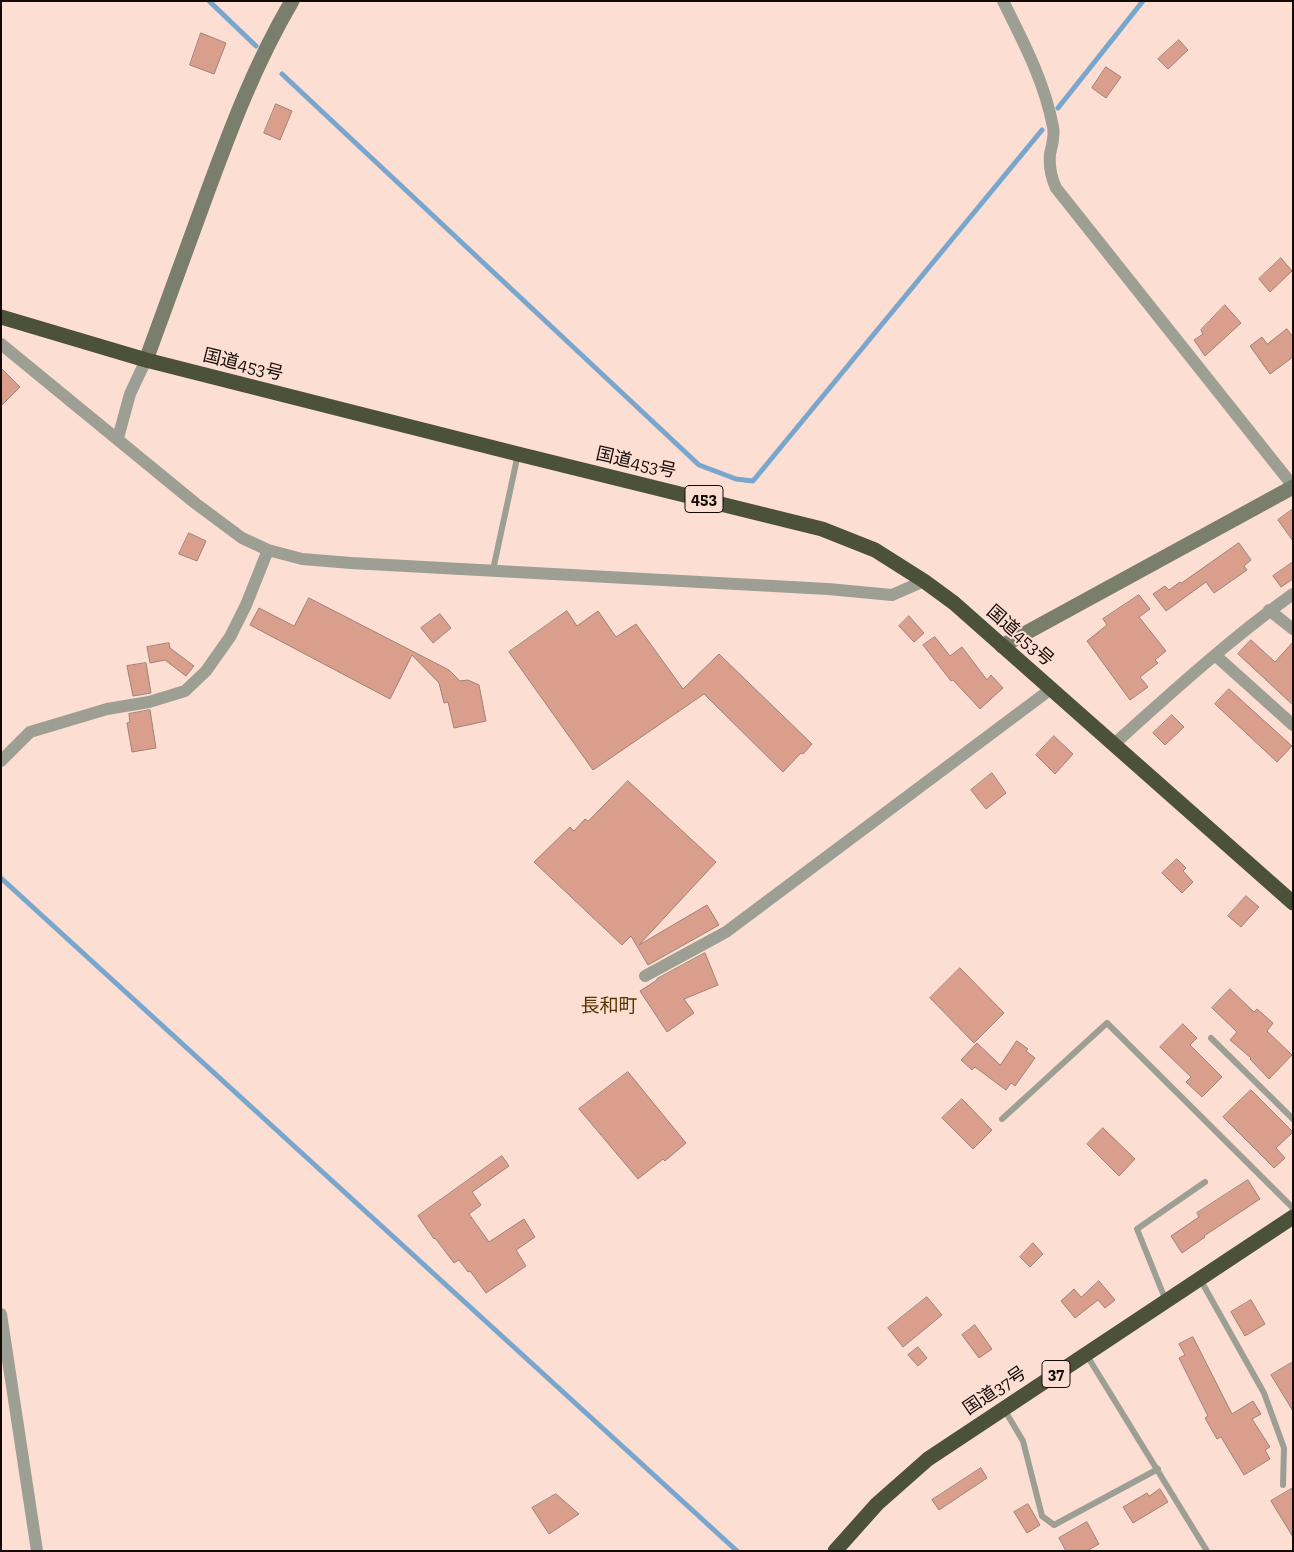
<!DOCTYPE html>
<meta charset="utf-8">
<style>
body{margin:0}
#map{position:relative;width:1294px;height:1552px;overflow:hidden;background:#fdded3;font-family:"Zilla Slab",serif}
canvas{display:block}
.frame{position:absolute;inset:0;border:2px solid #130a06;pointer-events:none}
</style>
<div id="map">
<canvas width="1294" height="1552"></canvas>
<div class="frame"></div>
</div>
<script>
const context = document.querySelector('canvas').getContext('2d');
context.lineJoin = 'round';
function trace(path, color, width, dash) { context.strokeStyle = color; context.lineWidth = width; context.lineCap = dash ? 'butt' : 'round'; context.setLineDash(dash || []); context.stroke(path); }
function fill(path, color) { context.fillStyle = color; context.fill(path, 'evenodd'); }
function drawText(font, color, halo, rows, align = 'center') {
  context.font = font + ' "Zilla Slab","Noto Sans JP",serif'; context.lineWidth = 4; context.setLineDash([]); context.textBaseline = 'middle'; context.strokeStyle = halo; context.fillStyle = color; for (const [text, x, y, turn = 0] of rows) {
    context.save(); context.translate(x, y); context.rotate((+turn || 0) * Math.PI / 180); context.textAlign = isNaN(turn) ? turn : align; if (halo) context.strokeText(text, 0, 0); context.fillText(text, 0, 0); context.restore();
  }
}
trace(new Path2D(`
 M 209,1 L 256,46
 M 282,74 L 699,465 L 736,479 L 753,481 L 1042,130
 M 1058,108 L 1143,1
 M 1,878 L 737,1551`), '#79a6cc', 5);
const building = new Path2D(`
 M 201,33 L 226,43 L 214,74 L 190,65 Z
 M 1179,40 L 1188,50 L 1168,69 L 1158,59 Z
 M 1106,67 L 1121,77 L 1106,98 L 1092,88 Z
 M 276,104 L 292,111 L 280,140 L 264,133 Z
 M 1281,258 L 1292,271 L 1270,292 L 1259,279 Z
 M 1225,305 L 1241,323 L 1205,356 L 1194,340 L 1203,334 L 1201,330 Z
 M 1287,329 L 1293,337 L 1293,357 L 1270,374 L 1250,346 L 1262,337 L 1267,344 Z
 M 1,368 L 20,387 L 1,406 Z
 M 1293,509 L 1293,541 L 1278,520 Z
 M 189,533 L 206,541 L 197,561 L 179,554 Z
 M 1239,543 L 1251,560 L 1244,566 L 1247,570 L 1214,593 L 1206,582 L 1166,611 L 1153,594 L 1165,586 L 1169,590 L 1180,582 L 1181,583 Z
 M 1293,562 L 1293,579 L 1281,587 L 1273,576 Z
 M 1139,595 L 1150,609 L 1139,617 L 1166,651 L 1155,660 L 1158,663 L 1140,677 L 1148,687 L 1130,700 L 1087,641 L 1107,625 L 1103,619 Z
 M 309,598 L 449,670 L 460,681 L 468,680 L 479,685 L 486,721 L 454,728 L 448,702 L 444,703 L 439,683 L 412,655 L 390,699 L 250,625 L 259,608 L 294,626 Z
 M 567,611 L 577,626 L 598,611 L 616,637 L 636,624 L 683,689 L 719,654 L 812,744 L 803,754 L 801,753 L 783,772 L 704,694 L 593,770 L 509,652 Z
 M 440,614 L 451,628 L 433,643 L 421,628 Z
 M 909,616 L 924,633 L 914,642 L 899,626 Z
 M 935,637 L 950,656 L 962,647 L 987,680 L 991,675 L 1003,688 L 980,709 L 953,680 L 951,681 L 923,645 Z
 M 1251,640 L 1275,662 L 1293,642 L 1293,705 L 1238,654 Z
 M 169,643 L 170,648 L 194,666 L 186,676 L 165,660 L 150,663 L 147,647 Z
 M 146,663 L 151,693 L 133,696 L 127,666 Z
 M 1229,689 L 1292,746 L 1277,762 L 1215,704 Z
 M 150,710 L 156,748 L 132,752 L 127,723 L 130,722 L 129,714 Z
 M 1172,715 L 1184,727 L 1165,745 L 1153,733 Z
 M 1054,736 L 1073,754 L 1055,774 L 1036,755 Z
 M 992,773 L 1006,793 L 986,809 L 971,790 Z
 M 628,781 L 716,862 L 639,945 L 707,905 L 719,925 L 648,965 L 631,936 L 622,945 L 534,862 L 570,827 L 574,831 L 585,819 L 588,821 Z
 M 1177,859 L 1186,868 L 1183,871 L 1193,882 L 1182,893 L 1162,873 Z
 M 1246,896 L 1259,907 L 1241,927 L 1228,916 Z
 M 705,953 L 718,985 L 684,999 L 694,1013 L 667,1032 L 640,991 L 657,980 L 657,979 Z
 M 960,968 L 1004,1013 L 974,1043 L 930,998 Z
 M 1230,989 L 1254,1012 L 1257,1009 L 1273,1023 L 1267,1031 L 1292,1055 L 1269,1079 L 1250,1059 L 1251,1058 L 1230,1040 L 1237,1032 L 1212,1008 Z
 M 1183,1024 L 1197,1038 L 1190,1045 L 1222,1077 L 1202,1097 L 1186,1082 L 1191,1077 L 1160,1047 Z
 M 1017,1041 L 1028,1049 L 1026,1051 L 1035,1058 L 1015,1086 L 1011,1083 L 1006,1090 L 975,1067 L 972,1070 L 961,1060 L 977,1043 L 1000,1065 Z
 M 628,1072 L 686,1143 L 665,1161 L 663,1159 L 638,1179 L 579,1109 Z
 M 1251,1090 L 1293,1132 L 1276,1148 L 1285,1158 L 1274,1168 L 1223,1117 Z
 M 962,1099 L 992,1130 L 973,1149 L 942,1118 Z
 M 1103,1128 L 1135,1159 L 1119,1176 L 1087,1144 Z
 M 502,1156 L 509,1166 L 472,1192 L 481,1205 L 469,1214 L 489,1242 L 524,1219 L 535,1237 L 516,1250 L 526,1266 L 486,1293 L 470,1271 L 468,1272 L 459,1260 L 454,1263 L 435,1238 L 434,1239 L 418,1216 Z
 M 1248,1180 L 1260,1199 L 1204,1236 L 1205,1237 L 1182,1253 L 1171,1236 L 1199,1217 L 1197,1213 Z
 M 1033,1243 L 1043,1254 L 1030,1267 L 1020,1257 Z
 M 1099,1281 L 1115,1300 L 1105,1308 L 1098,1300 L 1075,1318 L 1061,1301 L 1074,1289 L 1081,1297 Z
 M 927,1297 L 942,1315 L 903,1347 L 888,1328 Z
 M 1251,1300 L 1265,1324 L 1245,1336 L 1231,1312 Z
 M 975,1325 L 992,1349 L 979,1358 L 962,1335 Z
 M 1193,1337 L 1232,1414 L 1253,1401 L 1261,1414 L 1252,1419 L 1270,1447 L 1265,1450 L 1270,1459 L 1244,1475 L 1221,1437 L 1217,1439 L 1205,1418 L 1208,1416 L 1179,1358 L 1185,1355 L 1179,1344 Z
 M 918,1347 L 927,1358 L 918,1366 L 908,1355 Z
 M 1293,1362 L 1293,1411 L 1271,1375 Z
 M 981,1468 L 987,1478 L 939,1510 L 932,1500 Z
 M 1293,1488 L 1293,1537 L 1271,1501 Z
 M 1160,1489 L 1168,1502 L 1133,1523 L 1123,1507 L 1147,1493 L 1149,1496 Z
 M 556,1494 L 579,1514 L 549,1534 L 532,1508 Z
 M 1028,1504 L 1040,1525 L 1027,1533 L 1014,1512 Z
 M 1087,1522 L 1099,1544 L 1087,1551 L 1066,1551 L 1059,1538 Z`);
fill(building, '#d99f8c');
trace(building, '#9f8278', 1);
trace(new Path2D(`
 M 493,570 L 518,454
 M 1211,1038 L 1293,1119
 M 1002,1119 L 1107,1023 L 1293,1208
 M 1200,1279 L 1264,1393 L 1284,1448 L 1283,1485
 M 1166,1301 L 1137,1229 L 1205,1182
 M 1086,1354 L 1207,1551
 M 1004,1409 L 1023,1441 L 1042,1516 L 1054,1525 L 1158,1469`), '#9d9f94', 6);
trace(new Path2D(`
 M 1003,1 C 1023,41 1045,83 1053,127 C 1055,136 1052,145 1050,154 C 1049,165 1051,177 1056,188 L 1293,486
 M 1,344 L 195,503 L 242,538 L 268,550 L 302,559 L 351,563 L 828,589 L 892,595 L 924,581
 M 118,438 L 130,394 L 146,360
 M 1269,610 L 1293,629
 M 1215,655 L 1293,725
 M 1114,744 C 1172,692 1230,639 1293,594
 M 1,761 L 30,732 L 107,709 L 149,702 L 185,691 L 206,671 L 230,637 L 246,605 L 268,550
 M 645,976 L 726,932 L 1051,689
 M 1,1314 L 37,1551`), '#9d9f94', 12);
trace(new Path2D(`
 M 146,360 C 166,305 186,250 206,196 C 231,128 255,64 292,1
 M 1002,646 L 1293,487`), '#7a7e6c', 15);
trace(new Path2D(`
 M 1,317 L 146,360 L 518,454 L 822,529 L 875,550 L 924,581 L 954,603 L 1293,903
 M 835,1551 L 877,1504 L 928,1459 L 1293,1217`), '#4c5139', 15);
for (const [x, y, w] of [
 [704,499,38],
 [1056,1374,28]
]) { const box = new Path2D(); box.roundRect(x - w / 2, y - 13.5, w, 27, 4); context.fillStyle = '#fdded3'; context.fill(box); trace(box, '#130a06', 1); }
drawText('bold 16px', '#130a06', null, [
 ["453",704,499],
 ["37",1056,1374]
]);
drawText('18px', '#130a06', '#fdded3', [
 ["国道453号",243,365,14],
 ["国道453号",636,463,13],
 ["国道453号",1020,636,41],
 ["国道37号",995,1391,-34]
]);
drawText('19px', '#573500', '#fdded3', [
 ["長和町",609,1007]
]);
</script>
